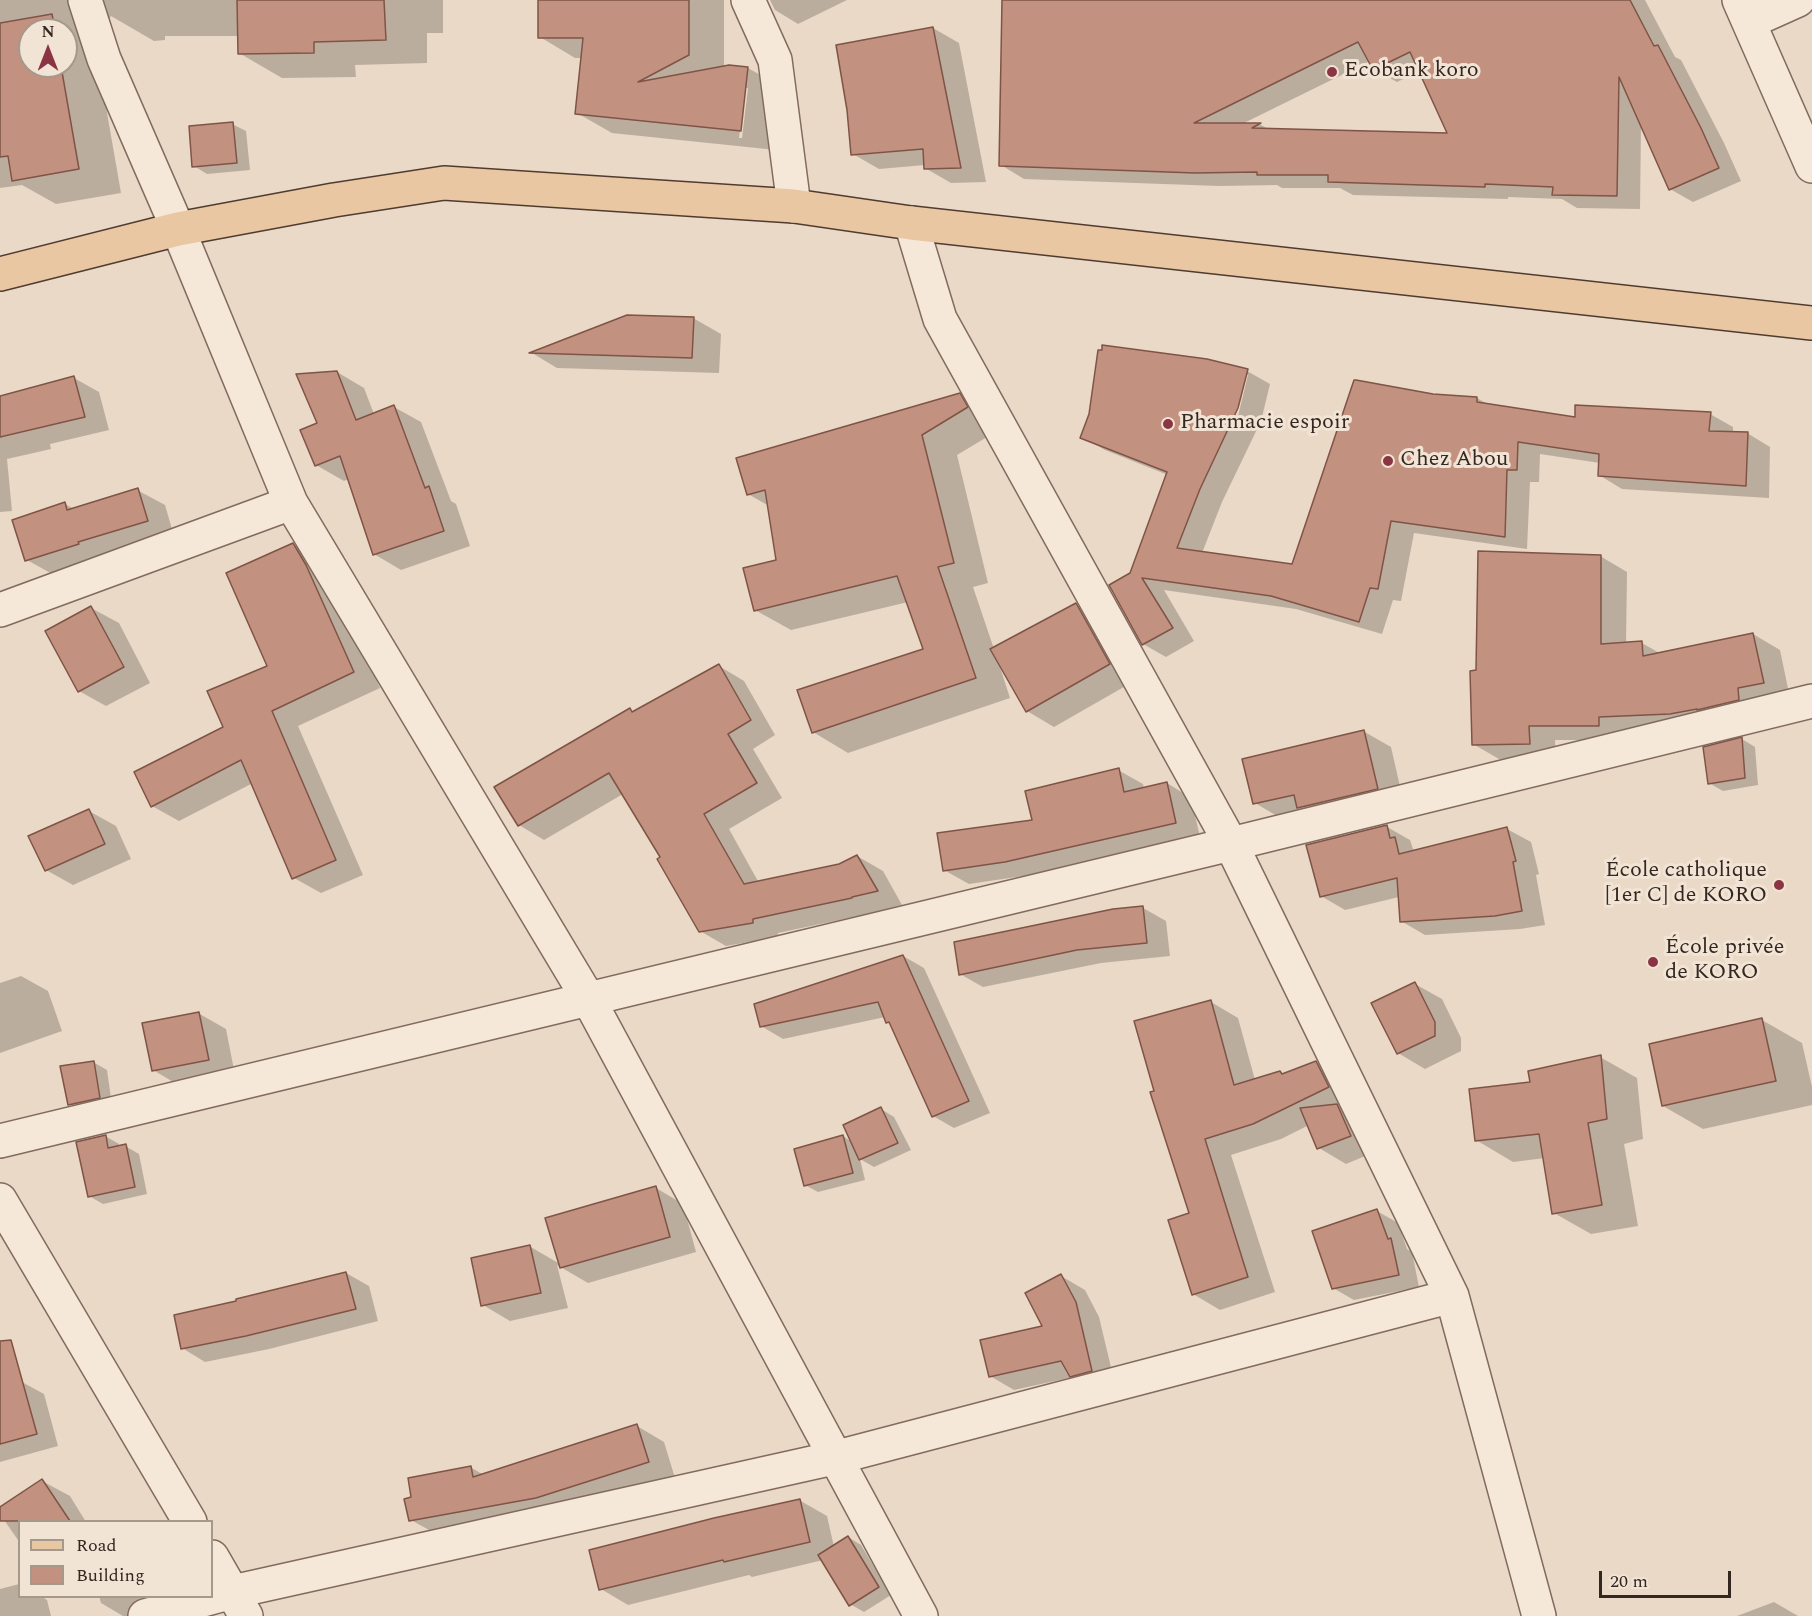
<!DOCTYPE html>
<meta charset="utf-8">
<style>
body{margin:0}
#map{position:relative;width:1812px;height:1616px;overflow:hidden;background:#e9d9c6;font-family:Spectral,serif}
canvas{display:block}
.legend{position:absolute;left:18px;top:1520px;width:195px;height:78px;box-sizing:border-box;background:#f1e4d5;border:2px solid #a5988d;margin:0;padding:8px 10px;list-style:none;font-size:18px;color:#342620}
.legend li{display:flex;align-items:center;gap:12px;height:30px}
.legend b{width:30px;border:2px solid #a5988d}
.north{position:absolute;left:18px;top:18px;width:60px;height:60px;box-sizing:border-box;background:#f1e4d5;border:2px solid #a5988d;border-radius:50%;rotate:0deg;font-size:16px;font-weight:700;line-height:24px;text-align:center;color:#342620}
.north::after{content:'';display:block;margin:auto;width:21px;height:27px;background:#8b3443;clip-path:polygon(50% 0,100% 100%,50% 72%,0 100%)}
.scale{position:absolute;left:1599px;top:1571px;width:132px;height:27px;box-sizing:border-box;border:3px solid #342620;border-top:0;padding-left:8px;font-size:18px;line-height:21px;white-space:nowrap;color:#342620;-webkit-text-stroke:4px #f1e4d5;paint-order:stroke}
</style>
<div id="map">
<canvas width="1812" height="1616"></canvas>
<ul class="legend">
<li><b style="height:8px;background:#e8c7a2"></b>Road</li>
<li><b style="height:16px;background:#c39180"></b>Building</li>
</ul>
<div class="north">N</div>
<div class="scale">20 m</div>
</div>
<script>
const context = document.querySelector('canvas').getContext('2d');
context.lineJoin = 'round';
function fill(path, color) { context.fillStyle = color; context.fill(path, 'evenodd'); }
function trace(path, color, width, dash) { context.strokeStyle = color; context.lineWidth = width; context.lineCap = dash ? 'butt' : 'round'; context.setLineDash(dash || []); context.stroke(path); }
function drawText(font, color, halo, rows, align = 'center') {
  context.font = font + ' Spectral,serif'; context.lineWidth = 6; context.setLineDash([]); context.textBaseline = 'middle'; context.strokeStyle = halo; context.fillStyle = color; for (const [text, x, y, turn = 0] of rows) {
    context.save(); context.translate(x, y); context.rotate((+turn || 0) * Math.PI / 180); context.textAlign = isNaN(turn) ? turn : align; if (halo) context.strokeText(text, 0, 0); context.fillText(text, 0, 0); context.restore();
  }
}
fill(new Path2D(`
 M 0,0 L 443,0 L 443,33 L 427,33 L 427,63 L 355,65 L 356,77 L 282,78 L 239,53 L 239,36 L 165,36 L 165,40 L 154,41 L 111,16 L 95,44 L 121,193 L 56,204 L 22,185 L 0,188 ZM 30,30 L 66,30 L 66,66 L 30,66 Z
 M 540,0 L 724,0 L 724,67 L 748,68 L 783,88 L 776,150 L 612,133 L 577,113 L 582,58 L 575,58 L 540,37 ZM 745,88 L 748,88 L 742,138 L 739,138 Z
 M 770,0 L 847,0 L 798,24 L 775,10 Z
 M 1004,0 L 1645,0 L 1675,57 L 1681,60 L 1724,143 L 1741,181 L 1693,202 L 1670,189 L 1641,124 L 1640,209 L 1577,208 L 1562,199 L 1508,197 L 1508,199 L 1353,195 L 1340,188 L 1282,188 L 1277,185 L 1219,186 L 1024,179 L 1001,165 ZM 1370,61 L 1374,69 L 1397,82 L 1420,71 L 1450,134 L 1270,130 L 1261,125 L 1240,125 Z
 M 933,28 L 959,43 L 986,182 L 951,183 L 925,168 L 925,165 L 879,169 L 853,154 Z
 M 232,124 L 246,131 L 250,170 L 207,174 L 194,166 Z
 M 628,316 L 693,318 L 721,334 L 719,373 L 557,368 L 532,353 Z
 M 1247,371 L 1270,384 L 1261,421 L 1222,502 L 1202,553 L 1293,566 L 1433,395 L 1477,398 L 1489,405 L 1577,419 L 1710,414 L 1733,427 L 1733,433 L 1747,433 L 1770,447 L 1769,498 L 1622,489 L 1599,475 L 1600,463 L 1540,454 L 1539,482 L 1530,482 L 1527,549 L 1414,533 L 1401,601 L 1393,600 L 1382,634 L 1296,609 L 1164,590 L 1194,641 L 1166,657 L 1143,644 L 1131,575 L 1168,475 L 1105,450 L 1082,437 ZM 1245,375 L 1248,375 L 1238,416 L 1235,415 Z
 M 337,372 L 364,388 L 374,414 L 394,407 L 421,422 L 451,501 L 456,504 L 470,546 L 401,570 L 374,554 L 349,479 L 344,481 L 316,465 L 319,424 Z
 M 74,378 L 99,392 L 109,430 L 50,444 L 51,449 L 7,459 L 12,511 L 0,512 L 0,392 L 0,396 Z
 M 959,395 L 995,415 L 1002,428 L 957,455 L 988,583 L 973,587 L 994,649 L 1076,604 L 1103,620 L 1136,680 L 1054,727 L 1027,711 L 999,664 L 1010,698 L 848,753 L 813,732 L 925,650 L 908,602 L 791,630 L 755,610 L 778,561 L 769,506 L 748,494 Z
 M 137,490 L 165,505 L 174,536 L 54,575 L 27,560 L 65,504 L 74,509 Z
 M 293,545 L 320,561 L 333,582 L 380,688 L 298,726 L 363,875 L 321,893 L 294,878 L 253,783 L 179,821 L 152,806 L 225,728 L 269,667 Z
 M 1600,556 L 1627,572 L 1626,644 L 1642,643 L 1661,654 L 1753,634 L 1780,650 L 1790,698 L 1625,740 L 1555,740 L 1556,758 L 1499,759 L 1473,744 L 1477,672 Z
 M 91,608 L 119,623 L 150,683 L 106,706 L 79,691 Z
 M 719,666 L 744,681 L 775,735 L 753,749 L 782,798 L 729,829 L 759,883 L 839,865 L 857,856 L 883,871 L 902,905 L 877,912 L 778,933 L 778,937 L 726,946 L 700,931 L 662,858 L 623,794 L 544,840 L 519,825 L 630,710 L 634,713 Z
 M 1363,731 L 1391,747 L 1404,804 L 1282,819 L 1255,803 Z
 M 1742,739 L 1755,747 L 1758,785 L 1723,791 L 1709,783 Z
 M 1118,770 L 1143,784 L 1144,789 L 1167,783 L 1191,798 L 1200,837 L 1030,875 L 969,884 L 944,870 L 1033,821 Z
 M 89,811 L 116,826 L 131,859 L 73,885 L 46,870 Z
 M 1387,827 L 1410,840 L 1413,849 L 1416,851 L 1507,829 L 1531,842 L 1539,874 L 1536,875 L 1545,925 L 1520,929 L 1425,935 L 1401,921 L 1399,897 L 1345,910 L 1321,896 Z
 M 1143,908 L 1166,921 L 1170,956 L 1101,963 L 983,987 L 960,974 Z
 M 903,956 L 924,968 L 990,1113 L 954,1128 L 933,1116 L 892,1026 L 887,1022 L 885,1017 L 783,1039 L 761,1026 Z
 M 21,976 L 48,991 L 62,1031 L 0,1053 L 0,983 Z
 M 1415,984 L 1442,999 L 1461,1038 L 1461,1051 L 1425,1069 L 1398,1053 Z
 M 1211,1002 L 1238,1018 L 1255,1080 L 1280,1072 L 1285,1075 L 1316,1062 L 1343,1078 L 1377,1151 L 1346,1164 L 1319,1148 L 1309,1125 L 1281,1139 L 1231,1155 L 1275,1292 L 1220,1310 L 1193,1294 L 1190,1214 L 1155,1092 Z
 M 198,1013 L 226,1029 L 235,1075 L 180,1086 L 153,1070 Z
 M 1762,1020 L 1802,1043 L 1812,1087 L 1812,1105 L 1703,1129 L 1663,1106 Z
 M 1600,1057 L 1637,1078 L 1643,1139 L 1624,1144 L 1638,1226 L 1591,1234 L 1554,1213 L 1545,1158 L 1513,1162 L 1476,1140 L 1532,1083 Z
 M 93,1062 L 107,1070 L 112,1105 L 83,1112 L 70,1104 Z
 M 881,1109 L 894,1117 L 911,1150 L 874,1167 L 860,1159 L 865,1180 L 818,1192 L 805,1185 L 843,1136 L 852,1142 Z
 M 105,1136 L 119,1144 L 119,1147 L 125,1146 L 139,1154 L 147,1194 L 103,1204 L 89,1196 Z
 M 656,1188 L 683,1204 L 696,1252 L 588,1283 L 557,1265 L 568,1308 L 510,1321 L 483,1305 L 529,1246 L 560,1264 Z
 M 1377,1211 L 1398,1223 L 1407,1249 L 1412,1252 L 1419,1287 L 1354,1300 L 1333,1288 Z
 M 346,1273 L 369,1286 L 378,1321 L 269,1349 L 205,1362 L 182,1348 Z
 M 1061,1276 L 1085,1290 L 1099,1317 L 1115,1384 L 1095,1390 L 1073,1377 L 1014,1390 L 990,1376 L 1045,1327 Z
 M 22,1382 L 44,1394 L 58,1446 L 0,1462 L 0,1388 Z
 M 637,1426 L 664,1442 L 675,1478 L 438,1535 L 411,1520 L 470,1467 L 484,1475 Z
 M 42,1481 L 70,1496 L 86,1522 L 20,1522 L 20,1543 L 0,1514 L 0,1509 Z
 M 799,1500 L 827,1516 L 834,1547 L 848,1537 L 861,1545 L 891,1595 L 864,1612 L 850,1604 L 823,1560 L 752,1577 L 749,1575 L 628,1605 L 601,1589 Z
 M 19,1584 L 20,1596 L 41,1596 L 47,1600 L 51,1616 L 0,1616 L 0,1589 Z
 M 99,1596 L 205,1596 L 138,1616 L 123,1616 L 101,1603 Z
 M 1774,1602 L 1798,1616 L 1737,1616 Z`), '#0003');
const building = new Path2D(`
 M 237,0 L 384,0 L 386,40 L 314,42 L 314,53 L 238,54 Z
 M 538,0 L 689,0 L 689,55 L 638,82 L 729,65 L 748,67 L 741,131 L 575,114 L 583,38 L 538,38 Z
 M 1002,0 L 1630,0 L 1654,46 L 1658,45 L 1701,128 L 1719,168 L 1669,190 L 1619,77 L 1617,196 L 1552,195 L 1553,187 L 1485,184 L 1485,187 L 1328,182 L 1328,175 L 1257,175 L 1257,172 L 1195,173 L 999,166 ZM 1358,42 L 1373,70 L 1410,52 L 1447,133 L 1252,128 L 1261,123 L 1194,123 Z
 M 52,14 L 55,30 L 30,30 L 30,66 L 61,66 L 79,169 L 12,181 L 8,156 L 0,157 L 0,23 Z
 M 933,27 L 961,168 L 924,169 L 923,149 L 851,155 L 847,110 L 836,45 Z
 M 233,122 L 237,163 L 192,167 L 189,126 Z
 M 627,315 L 694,317 L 692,358 L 529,353 Z
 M 1102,345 L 1207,359 L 1248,369 L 1238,408 L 1200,489 L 1177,548 L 1292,564 L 1354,380 L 1356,380 L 1433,394 L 1477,397 L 1477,402 L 1575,417 L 1575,405 L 1711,412 L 1709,431 L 1748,432 L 1746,486 L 1598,476 L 1599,454 L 1518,442 L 1517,470 L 1507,470 L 1505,537 L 1391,521 L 1378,589 L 1370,588 L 1359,622 L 1271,596 L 1142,578 L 1173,628 L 1142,645 L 1109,585 L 1130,573 L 1167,472 L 1080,438 L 1089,414 L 1098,350 L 1102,350 Z
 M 337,371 L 356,420 L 394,405 L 425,488 L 429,486 L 444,531 L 373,555 L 340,456 L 315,466 L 300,430 L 317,423 L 296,374 Z
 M 74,376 L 85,417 L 0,437 L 0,396 Z
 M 960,393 L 968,407 L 922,435 L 954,563 L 938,567 L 976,678 L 812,733 L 797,690 L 923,649 L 897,576 L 754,611 L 743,568 L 776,560 L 765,490 L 747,495 L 736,458 Z
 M 138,488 L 148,521 L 78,542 L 79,544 L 25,561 L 12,520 L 65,502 L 67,510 Z
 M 293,543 L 306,565 L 354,672 L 272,711 L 336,860 L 292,879 L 241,760 L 151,807 L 134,772 L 223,727 L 207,691 L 267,666 L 226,573 Z
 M 1478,551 L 1601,555 L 1601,644 L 1642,641 L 1643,656 L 1753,633 L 1764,683 L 1738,688 L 1739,700 L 1697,710 L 1697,709 L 1670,714 L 1599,717 L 1599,726 L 1529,726 L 1530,744 L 1472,745 L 1470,671 L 1476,670 Z
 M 1076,603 L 1110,664 L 1026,712 L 990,649 Z
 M 91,606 L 124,667 L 78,692 L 45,631 Z
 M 719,664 L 751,720 L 728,734 L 757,783 L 704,814 L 744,884 L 839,864 L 857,855 L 878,891 L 852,897 L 852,898 L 753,919 L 753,923 L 699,932 L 657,859 L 660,857 L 609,773 L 518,826 L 494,787 L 630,708 L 632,712 Z
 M 1364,730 L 1378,789 L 1297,808 L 1294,795 L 1253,804 L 1242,759 Z
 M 1742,737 L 1745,778 L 1708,784 L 1703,747 Z
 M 1119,768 L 1124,792 L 1167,782 L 1176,823 L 1005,862 L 943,871 L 937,833 L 1032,820 L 1025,791 Z
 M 89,809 L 105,844 L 45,871 L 28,836 Z
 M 1387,825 L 1390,838 L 1395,837 L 1399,854 L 1507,827 L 1516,861 L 1513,862 L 1522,911 L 1495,916 L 1400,922 L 1397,878 L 1320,897 L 1306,845 Z
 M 1143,906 L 1147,943 L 1077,950 L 959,975 L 954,942 L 1113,909 Z
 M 903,955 L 969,1101 L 932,1117 L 889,1022 L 886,1023 L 878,1002 L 760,1027 L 754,1004 Z
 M 1415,982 L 1435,1022 L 1435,1036 L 1397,1054 L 1371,1003 Z
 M 1211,1000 L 1234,1085 L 1280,1071 L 1282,1074 L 1316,1061 L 1329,1087 L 1253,1124 L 1205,1139 L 1248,1277 L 1192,1295 L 1168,1220 L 1189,1213 L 1150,1092 L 1154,1091 L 1134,1021 Z
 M 199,1012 L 209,1060 L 152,1071 L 142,1023 Z
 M 1762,1018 L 1776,1081 L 1662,1106 L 1649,1044 Z
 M 1601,1055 L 1607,1119 L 1588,1123 L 1602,1205 L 1552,1214 L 1539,1134 L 1475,1141 L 1469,1089 L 1530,1082 L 1528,1071 Z
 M 94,1061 L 100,1098 L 68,1105 L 60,1066 Z
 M 1337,1104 L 1351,1136 L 1317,1149 L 1300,1108 Z
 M 881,1107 L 898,1143 L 859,1160 L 843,1125 Z
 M 106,1135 L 108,1148 L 126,1144 L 135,1187 L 88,1197 L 76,1142 Z
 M 843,1135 L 853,1173 L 804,1186 L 794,1149 Z
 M 656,1186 L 670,1237 L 560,1268 L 545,1218 Z
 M 1377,1209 L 1388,1239 L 1391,1238 L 1399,1275 L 1332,1289 L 1312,1231 Z
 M 530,1245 L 541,1293 L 481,1306 L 471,1258 Z
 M 346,1272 L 356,1309 L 246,1336 L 181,1349 L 174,1315 L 236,1301 L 236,1299 Z
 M 1061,1274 L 1076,1302 L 1092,1371 L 1070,1377 L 1061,1361 L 989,1377 L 980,1340 L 1042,1326 L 1025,1293 Z
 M 11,1340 L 37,1434 L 0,1444 L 0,1341 Z
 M 637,1424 L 649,1462 L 536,1498 L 409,1521 L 404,1499 L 411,1497 L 408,1478 L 471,1466 L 473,1477 Z
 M 42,1479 L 70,1521 L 0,1521 L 0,1507 Z
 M 800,1499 L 810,1542 L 724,1562 L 723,1560 L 599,1590 L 589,1550 L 714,1518 Z
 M 848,1536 L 879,1587 L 849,1606 L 818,1555 Z`);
fill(building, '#c39180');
trace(building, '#7f5446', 1.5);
const minor = new Path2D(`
 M 85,0 L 104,59 L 178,229 L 291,503 L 589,1000 L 921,1616
 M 748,0 L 775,60 L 794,206
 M 1739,0 L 1812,166
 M 1749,22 L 1798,0
 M 911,223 L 940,319 L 1231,844 L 1452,1296 L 1539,1616
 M 0,610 L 291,503
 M 0,1141 L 1231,844 L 1812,701
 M 0,1200 L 190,1522
 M 212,1557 L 246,1616
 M 145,1616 L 232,1592 L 834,1458 L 1452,1296`);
const major = new Path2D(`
 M 0,274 L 178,229 L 334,200 L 444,183 L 794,206 L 911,223 L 1812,323`);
trace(minor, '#826b5e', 36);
trace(major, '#513b31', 36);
trace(minor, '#f5e8d8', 33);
trace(major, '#e8c7a2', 33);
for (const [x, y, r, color] of [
 [1332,72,6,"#8b3443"],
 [1168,424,6,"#8b3443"],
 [1388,461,6,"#8b3443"],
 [1779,885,6,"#8b3443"],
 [1653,962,6,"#8b3443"]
]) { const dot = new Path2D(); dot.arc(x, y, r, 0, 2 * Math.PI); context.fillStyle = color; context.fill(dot); trace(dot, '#f1e4d5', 2); }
drawText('22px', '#342620', '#f1e4d5', [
 ["Ecobank koro",1344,72],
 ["Pharmacie espoir",1180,424],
 ["Chez Abou",1400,461],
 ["École catholique",1767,872,"right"],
 ["[1er C] de KORO",1767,897,"right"],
 ["École privée",1665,949],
 ["de KORO",1665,974]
], 'left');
</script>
